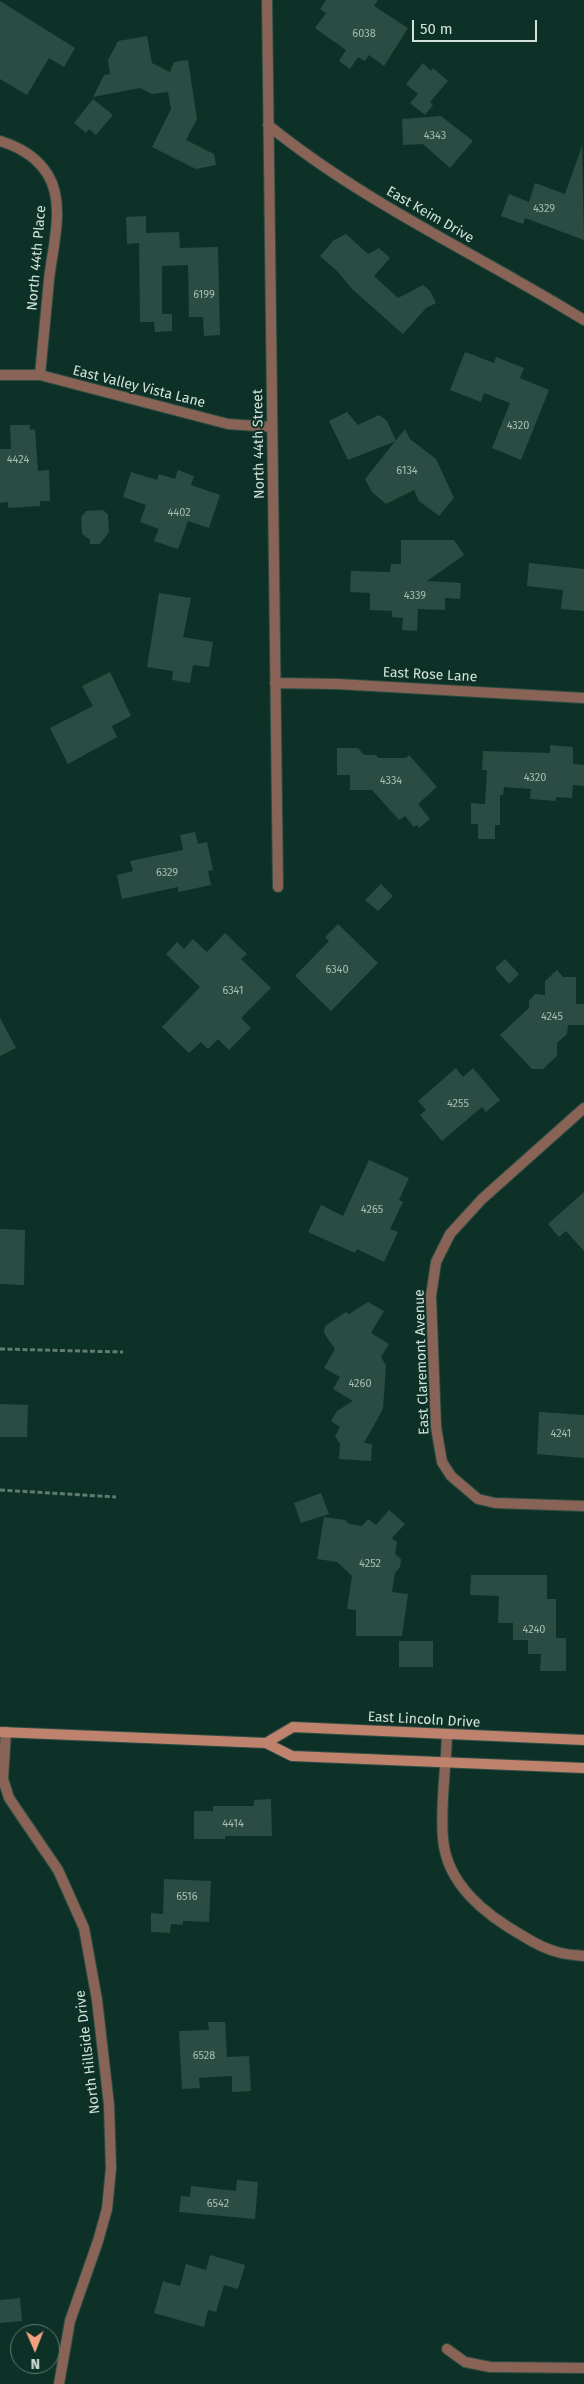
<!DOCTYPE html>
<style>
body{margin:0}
#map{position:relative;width:584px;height:2384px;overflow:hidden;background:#0e3127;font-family:"Fira Sans",sans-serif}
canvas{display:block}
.north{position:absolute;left:10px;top:2324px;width:50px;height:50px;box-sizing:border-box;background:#0e3127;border:1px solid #5c786f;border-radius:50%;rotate:179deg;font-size:14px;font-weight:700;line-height:20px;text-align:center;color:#d0e2db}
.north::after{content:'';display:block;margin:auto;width:18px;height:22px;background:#f3a081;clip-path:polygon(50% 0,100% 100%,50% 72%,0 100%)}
.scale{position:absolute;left:412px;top:20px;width:125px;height:22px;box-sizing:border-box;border:2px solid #d0e2db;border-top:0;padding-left:6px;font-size:15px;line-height:18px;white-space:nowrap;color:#d0e2db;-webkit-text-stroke:4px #0e3127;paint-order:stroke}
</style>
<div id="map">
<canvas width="584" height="2384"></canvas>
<div class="north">N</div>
<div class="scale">50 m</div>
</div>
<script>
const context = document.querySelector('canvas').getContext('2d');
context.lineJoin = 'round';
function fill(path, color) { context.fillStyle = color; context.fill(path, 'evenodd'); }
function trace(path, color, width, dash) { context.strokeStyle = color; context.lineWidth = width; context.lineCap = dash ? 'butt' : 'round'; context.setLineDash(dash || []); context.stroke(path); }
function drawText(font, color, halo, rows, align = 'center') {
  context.font = font + ' "Fira Sans",sans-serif'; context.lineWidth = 4; context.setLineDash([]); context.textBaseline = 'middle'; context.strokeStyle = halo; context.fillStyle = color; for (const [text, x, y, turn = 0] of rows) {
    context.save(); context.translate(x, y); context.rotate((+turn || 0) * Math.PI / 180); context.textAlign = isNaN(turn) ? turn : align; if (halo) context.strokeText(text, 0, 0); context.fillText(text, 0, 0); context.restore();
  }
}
fill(new Path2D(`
 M 326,0 L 378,0 L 374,6 L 408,28 L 384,66 L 369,55 L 365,61 L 358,57 L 350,69 L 339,61 L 346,50 L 315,28 L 326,13 L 320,9 Z
 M 0,1 L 75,48 L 64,67 L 49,58 L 27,95 L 0,79 Z
 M 147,36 L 152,63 L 170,72 L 174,62 L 188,60 L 197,119 L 186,140 L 214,154 L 216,165 L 196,169 L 152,147 L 171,109 L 168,92 L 152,94 L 140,88 L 93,97 L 104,75 L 110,74 L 108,60 L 118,41 Z
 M 423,63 L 431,71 L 433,68 L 448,81 L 430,102 L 433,105 L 425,115 L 410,103 L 418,94 L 406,84 Z
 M 93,99 L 113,115 L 96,135 L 89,129 L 86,133 L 74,123 Z
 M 441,116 L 473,141 L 450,168 L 423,144 L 403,145 L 402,119 Z
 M 582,146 L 584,240 L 525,218 L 523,224 L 501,216 L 509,194 L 529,202 L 535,183 L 565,194 Z
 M 146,216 L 146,233 L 179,232 L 180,248 L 218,247 L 220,335 L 204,336 L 203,317 L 189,317 L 188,265 L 162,266 L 162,314 L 172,314 L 172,331 L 155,332 L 154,322 L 140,322 L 139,243 L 127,244 L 126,217 Z
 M 346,234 L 368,254 L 379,248 L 390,258 L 374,276 L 398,298 L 423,285 L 430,291 L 436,303 L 426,308 L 403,334 L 353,290 L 337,271 L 320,256 L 334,240 Z
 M 465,352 L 494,363 L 496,357 L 524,368 L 520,378 L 549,390 L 521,460 L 492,448 L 510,403 L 484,393 L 481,402 L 450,390 Z
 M 347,412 L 358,425 L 379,415 L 387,421 L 396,441 L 348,460 L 329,421 Z
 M 10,425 L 30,425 L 30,430 L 35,429 L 38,471 L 49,470 L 50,501 L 40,501 L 40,506 L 8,508 L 8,502 L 0,503 L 0,449 L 11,449 Z
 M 405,429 L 410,439 L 436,459 L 454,498 L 439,516 L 419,501 L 414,490 L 386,504 L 372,492 L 365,479 Z
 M 178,470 L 194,476 L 191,485 L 220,495 L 209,528 L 188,521 L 178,549 L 154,541 L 159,529 L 140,522 L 146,505 L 123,497 L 131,472 L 157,480 L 159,474 L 175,479 Z
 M 103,510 L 108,514 L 109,532 L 100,544 L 90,544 L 90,540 L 82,534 L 81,517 L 86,511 Z
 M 401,540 L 454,540 L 464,555 L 427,581 L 461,583 L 460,599 L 445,598 L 445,610 L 418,609 L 417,631 L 402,630 L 403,618 L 392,617 L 392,611 L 370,610 L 370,593 L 350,592 L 351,571 L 390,572 L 391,564 L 401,564 Z
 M 529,563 L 584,569 L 584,611 L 561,609 L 563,590 L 527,586 Z
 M 159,593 L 191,598 L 183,637 L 213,642 L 209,667 L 193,665 L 190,683 L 172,680 L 173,671 L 147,667 Z
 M 110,672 L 131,716 L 112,726 L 117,737 L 68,764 L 50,728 L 93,706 L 82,686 Z
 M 550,745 L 573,747 L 573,764 L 584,765 L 584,786 L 573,785 L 572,798 L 556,797 L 556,801 L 530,799 L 531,789 L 504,787 L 503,795 L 500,795 L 500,825 L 495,825 L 495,839 L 478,839 L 478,824 L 471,824 L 471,803 L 485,804 L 487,770 L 482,770 L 483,751 L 550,753 Z
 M 337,748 L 358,748 L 364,755 L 376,755 L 378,758 L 406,758 L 409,755 L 437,787 L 418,804 L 430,819 L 419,828 L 417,825 L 414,827 L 405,816 L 399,820 L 372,790 L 350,790 L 350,775 L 337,775 Z
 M 195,832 L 198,844 L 207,842 L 213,870 L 208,871 L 211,885 L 178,892 L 178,887 L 122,899 L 117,875 L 133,871 L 130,861 L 183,850 L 180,835 Z
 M 381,884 L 393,896 L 378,911 L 365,900 Z
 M 338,924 L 378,963 L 331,1011 L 295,976 L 329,941 L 325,937 Z
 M 225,933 L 247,954 L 241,959 L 271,988 L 241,1018 L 251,1028 L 229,1050 L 218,1039 L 208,1049 L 201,1042 L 189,1053 L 162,1027 L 200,987 L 166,954 L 177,942 L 184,949 L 193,939 L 207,952 Z
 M 505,959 L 519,974 L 509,984 L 495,968 Z
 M 557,970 L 563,977 L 576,977 L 576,1004 L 584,1004 L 584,1025 L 568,1025 L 567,1034 L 557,1043 L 557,1056 L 543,1069 L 532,1069 L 500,1035 L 529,1008 L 529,1001 L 535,994 L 545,995 L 545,981 Z
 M 0,1018 L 16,1048 L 0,1056 Z
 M 456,1068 L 463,1077 L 473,1068 L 500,1100 L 486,1112 L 482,1107 L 442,1141 L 420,1115 L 426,1110 L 418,1101 Z
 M 369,1160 L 409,1178 L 399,1200 L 403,1202 L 390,1229 L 398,1232 L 384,1262 L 357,1249 L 355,1253 L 308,1232 L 321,1205 L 343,1216 Z
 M 584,1192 L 584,1251 L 566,1231 L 559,1237 L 548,1224 Z
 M 0,1229 L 25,1230 L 24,1285 L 0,1284 Z
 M 368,1302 L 384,1311 L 371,1333 L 389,1344 L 381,1357 L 386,1365 L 383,1409 L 364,1443 L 372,1444 L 371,1461 L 339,1459 L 340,1444 L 335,1436 L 340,1427 L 331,1421 L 337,1411 L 353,1401 L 333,1389 L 340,1377 L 324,1368 L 335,1349 L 324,1333 L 325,1326 L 346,1312 L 349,1314 Z
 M 0,1404 L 28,1405 L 27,1437 L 0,1437 Z
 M 539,1412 L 584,1415 L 584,1458 L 537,1454 Z
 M 321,1493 L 329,1514 L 301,1523 L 294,1503 Z
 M 389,1510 L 405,1524 L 392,1538 L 397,1542 L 395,1554 L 401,1559 L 400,1567 L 395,1573 L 392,1592 L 408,1594 L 402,1636 L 356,1636 L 356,1610 L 347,1609 L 352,1576 L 337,1562 L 317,1559 L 324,1517 L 345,1520 L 349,1524 L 362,1526 L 368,1519 L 376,1525 Z
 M 471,1575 L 547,1575 L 547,1599 L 556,1599 L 556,1638 L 566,1638 L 566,1671 L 540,1671 L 541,1654 L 528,1654 L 528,1640 L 513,1640 L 513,1623 L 498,1623 L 499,1596 L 470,1595 Z
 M 399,1641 L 433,1641 L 433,1667 L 399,1667 Z
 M 271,1799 L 272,1836 L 225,1836 L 225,1839 L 194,1839 L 194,1811 L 213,1811 L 213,1806 L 254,1806 L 254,1800 Z
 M 164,1879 L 211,1881 L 209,1922 L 183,1921 L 183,1925 L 171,1924 L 170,1933 L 151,1932 L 151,1913 L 163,1914 Z
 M 208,2022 L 225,2022 L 227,2057 L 249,2056 L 251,2091 L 232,2092 L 232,2076 L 199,2078 L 200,2088 L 182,2089 L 179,2031 L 209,2030 Z
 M 237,2180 L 258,2182 L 255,2219 L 179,2212 L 181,2196 L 190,2197 L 191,2186 L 236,2191 Z
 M 210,2255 L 245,2265 L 238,2289 L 224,2285 L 216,2312 L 208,2310 L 204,2327 L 154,2313 L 163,2281 L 180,2286 L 186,2264 L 206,2270 Z
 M 20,2298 L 22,2321 L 0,2323 L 0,2300 Z`), '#2b4c42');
const minor = new Path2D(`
 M 267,0 L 278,887
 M 268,125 C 364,203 479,255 584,320
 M 0,141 C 20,147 37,157 48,175 C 66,204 52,249 49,280 C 46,312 43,344 40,375
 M 0,375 L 40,375 L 228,424 L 272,427
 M 275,683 L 337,684 L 584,698
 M 584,1108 L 482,1199 L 450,1234 L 436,1262 L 431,1296 L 436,1427 L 442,1462 L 451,1476 L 478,1499 L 495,1503 L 584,1506
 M 6,1732 L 3,1779 L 9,1798 L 58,1870 L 84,1928 L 97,2000 L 109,2105 L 111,2168 L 107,2209 L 98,2241 L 70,2321 L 59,2384
 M 447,1735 C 446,1769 440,1806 443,1839 C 447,1885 486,1915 523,1936 C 534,1943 548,1950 561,1953 C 569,1955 576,1955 584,1956
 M 447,2349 L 465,2362 L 490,2367 L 584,2368`);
const secondary = new Path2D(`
 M 0,1732 L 266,1743 L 292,1756 L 584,1768
 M 266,1743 L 293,1727 L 584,1740`);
trace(minor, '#2d4d44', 12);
trace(secondary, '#2d4d44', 12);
trace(new Path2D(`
 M 0,1349 L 123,1352
 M 0,1490 L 116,1497`), '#5f7b72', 3, [5, 2.5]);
trace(minor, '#896355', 10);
trace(secondary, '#bf826c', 10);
drawText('11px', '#a7bcb5', null, [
 ["6038",364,34],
 ["4343",435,136],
 ["4329",544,209],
 ["6199",204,295],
 ["4320",518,426],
 ["4424",18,460],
 ["6134",407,471],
 ["4402",179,513],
 ["4339",415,596],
 ["4320",535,778],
 ["4334",391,781],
 ["6329",167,873],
 ["6340",337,970],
 ["6341",233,991],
 ["4245",552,1017],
 ["4255",458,1104],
 ["4265",372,1210],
 ["4260",360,1384],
 ["4241",561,1434],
 ["4252",370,1564],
 ["4240",534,1630],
 ["4414",233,1824],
 ["6516",187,1897],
 ["6528",204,2056],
 ["6542",218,2204]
]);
drawText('14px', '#d0e2db', '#0e3127', [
 ["East Keim Drive",430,215,30],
 ["North 44th Place",37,258,-85],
 ["East Valley Vista Lane",139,387,14],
 ["North 44th Street",259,444,-91],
 ["East Rose Lane",430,675,3],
 ["East Claremont Avenue",422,1362,-92],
 ["East Lincoln Drive",424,1720,3],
 ["North Hillside Drive",88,2052,-97]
]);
</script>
